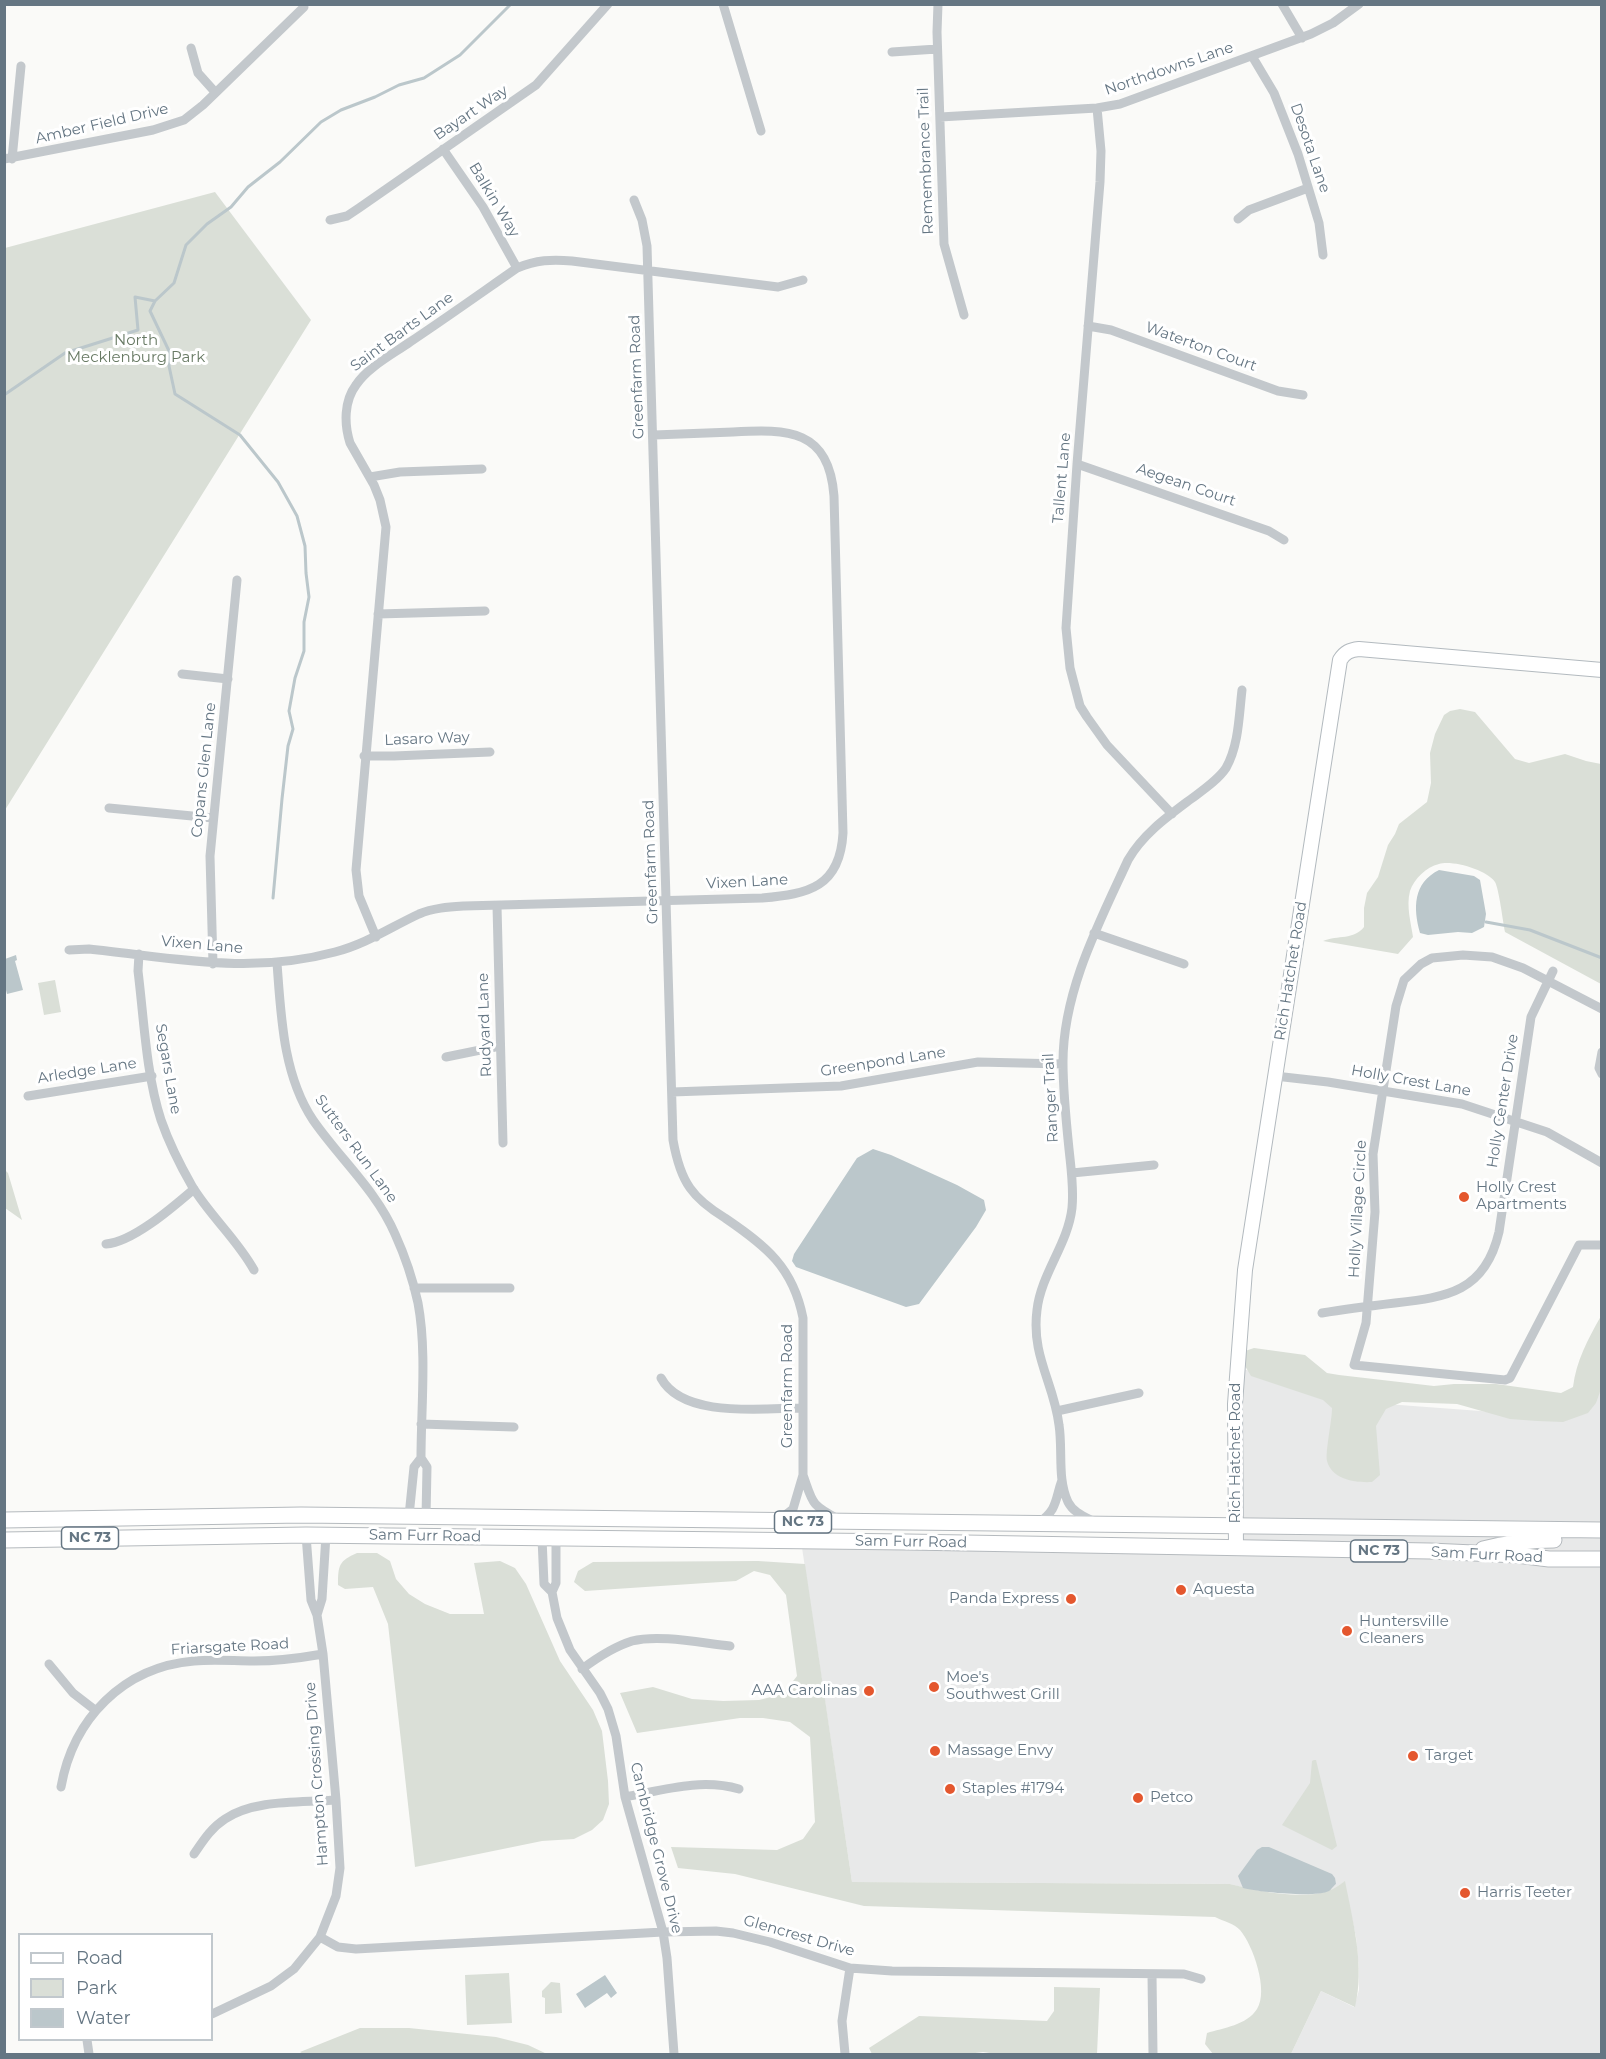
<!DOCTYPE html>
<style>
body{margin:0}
#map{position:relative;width:1606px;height:2059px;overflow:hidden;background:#fafaf8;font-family:Montserrat,sans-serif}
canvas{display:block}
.frame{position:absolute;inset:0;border:6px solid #657683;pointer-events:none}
.legend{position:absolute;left:18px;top:1933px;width:195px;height:108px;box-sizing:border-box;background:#fff;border:2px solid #c1c8cd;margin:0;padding:8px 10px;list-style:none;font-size:18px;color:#657683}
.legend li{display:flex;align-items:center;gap:12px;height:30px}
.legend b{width:30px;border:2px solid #c1c8cd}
</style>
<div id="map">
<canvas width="1606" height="2059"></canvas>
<div class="frame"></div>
<ul class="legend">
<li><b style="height:8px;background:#fff"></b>Road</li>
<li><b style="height:16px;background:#dadfd7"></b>Park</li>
<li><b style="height:16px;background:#bbc7cb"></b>Water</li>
</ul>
</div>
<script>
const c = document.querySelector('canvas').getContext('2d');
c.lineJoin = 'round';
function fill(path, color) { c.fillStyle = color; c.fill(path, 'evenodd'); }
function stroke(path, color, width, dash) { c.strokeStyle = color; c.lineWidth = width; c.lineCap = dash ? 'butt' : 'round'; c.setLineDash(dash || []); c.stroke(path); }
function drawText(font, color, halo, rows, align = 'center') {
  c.font = font + ' Montserrat,sans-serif'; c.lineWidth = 6; c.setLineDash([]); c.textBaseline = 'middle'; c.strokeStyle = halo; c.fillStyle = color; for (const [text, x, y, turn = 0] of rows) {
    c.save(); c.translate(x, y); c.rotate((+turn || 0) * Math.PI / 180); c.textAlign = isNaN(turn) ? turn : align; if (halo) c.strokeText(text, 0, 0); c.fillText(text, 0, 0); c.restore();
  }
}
fill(new Path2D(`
 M 1237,1367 L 1346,1401 L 1561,1417 L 1601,1375 L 1601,2054 L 1291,2054 L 1321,1991 L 1354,2007 L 1359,1990 L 1359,1969 L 1356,1937 L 1344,1882 L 1330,1891 L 1248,1889 L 1230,1884 L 852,1882 L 801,1541 L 1235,1548 Z`), '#e8e9e9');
fill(new Path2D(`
 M 215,192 L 311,320 L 5,810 L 5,248 Z
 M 1460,709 L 1475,712 L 1515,759 L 1529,763 L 1565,754 L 1586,761 L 1601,764 L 1601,984 L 1505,932 C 1503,922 1499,889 1495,882 C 1487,870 1453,860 1439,864 C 1426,867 1414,879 1410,891 C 1406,906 1411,923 1413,937 L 1398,954 L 1323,941 C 1338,935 1354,940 1364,927 L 1364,908 L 1367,893 L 1378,877 L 1388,845 L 1395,834 L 1399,824 L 1427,802 L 1431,783 L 1430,753 L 1435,734 L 1444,715 L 1450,711 Z
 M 55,980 L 61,1012 L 44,1015 L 38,983 Z
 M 5,1170 L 8,1173 L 22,1220 L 5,1208 Z
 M 1601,1316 L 1601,1389 L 1596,1403 L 1588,1413 L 1563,1422 L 1537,1421 L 1510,1419 L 1457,1404 L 1402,1402 L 1386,1409 L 1376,1426 L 1380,1475 L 1372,1482 C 1357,1483 1332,1480 1327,1461 C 1325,1452 1332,1421 1332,1408 L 1323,1400 L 1251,1376 L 1245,1366 L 1245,1351 L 1254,1348 L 1305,1355 L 1327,1373 L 1339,1375 L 1434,1386 L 1454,1384 L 1496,1384 L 1561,1393 L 1573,1387 C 1576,1361 1588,1339 1601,1316 Z
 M 357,1553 L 377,1553 L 390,1561 L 396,1579 L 409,1594 L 425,1604 L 450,1614 L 484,1614 L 474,1563 L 500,1561 L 515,1568 L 526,1584 L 560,1661 L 593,1710 L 602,1731 L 608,1781 L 609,1804 L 603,1820 L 592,1830 L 574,1839 L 542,1841 L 415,1867 L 388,1624 L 373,1587 L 345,1589 L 338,1585 C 338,1565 339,1561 357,1553 Z
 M 758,1561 L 805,1564 L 852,1882 L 1230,1884 C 1256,1891 1302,1900 1328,1891 C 1334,1889 1339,1885 1345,1881 C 1353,1922 1365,1966 1355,2007 L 1321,1991 L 1291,2054 L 1213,2054 L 1205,2044 L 1207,2033 C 1223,2028 1247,2025 1257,2009 C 1269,1991 1253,1945 1240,1930 C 1235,1924 1223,1921 1215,1917 L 864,1906 L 735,1874 L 678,1868 L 671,1847 L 777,1850 L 803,1839 L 815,1822 L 810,1737 L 790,1722 L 763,1718 L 740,1718 L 637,1733 L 620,1693 L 653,1687 L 692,1699 L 723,1701 L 759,1700 L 783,1694 L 797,1676 L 786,1595 L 770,1575 L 754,1571 L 736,1581 L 585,1591 L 574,1582 L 578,1571 L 593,1562 Z
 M 1314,1760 L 1316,1760 L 1337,1846 L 1332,1850 L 1282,1825 L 1310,1783 L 1312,1761 Z
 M 509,1973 L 512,2023 L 467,2025 L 465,1975 Z
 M 551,1982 L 560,1983 L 562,2013 L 545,2014 L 545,1998 L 542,1997 L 542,1991 Z
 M 1054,1987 L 1100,1988 L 1097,2054 L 997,2054 L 983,2052 L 968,2054 L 872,2054 L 869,2048 L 919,2016 L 1047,2021 L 1054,2011 Z
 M 360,2028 L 409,2028 L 496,2037 L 528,2045 L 547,2054 L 303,2054 L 300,2052 Z`), '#dadfd7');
fill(new Path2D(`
 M 1439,870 L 1474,876 L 1480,880 L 1486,914 L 1484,927 L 1472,933 L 1458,932 L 1428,935 L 1420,933 C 1413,908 1413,883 1439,870 Z
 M 16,955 L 17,960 L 15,961 L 23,990 L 7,994 L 5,986 L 5,959 Z
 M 873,1149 L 891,1155 L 957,1185 L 984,1200 L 986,1210 L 976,1227 L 919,1304 L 906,1307 L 796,1267 L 792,1261 L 794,1254 L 853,1164 L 857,1158 Z
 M 1262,1847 L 1269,1847 L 1332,1874 L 1335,1878 L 1336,1884 C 1334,1885 1331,1890 1329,1891 C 1316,1898 1258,1892 1243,1888 L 1238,1876 L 1257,1850 Z
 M 605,1975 L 617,1993 L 611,1998 L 607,1993 L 585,2008 L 576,1994 Z`), '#bbc7cb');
stroke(new Path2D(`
 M 4,395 L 65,353 L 138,330 L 135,297 L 155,301
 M 273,898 L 282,799 L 288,746 L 293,729 L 289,711 L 295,678 L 304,651 L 304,622 L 309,597 L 306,573 L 305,546 L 297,516 L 278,482 L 240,435 L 175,394 L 169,366 L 170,353 L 150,311 L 155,301 L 174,283 L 186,245 L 207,224 L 231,207 L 248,187 L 280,162 L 321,122 L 341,110 L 375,97 L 399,85 L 424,78 L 460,55 L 511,4
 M 1486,922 L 1530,930 L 1602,958`), '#bbc7cb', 3);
const secondary = new Path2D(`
 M 1236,1548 L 1235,1404 L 1245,1270 L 1340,660 C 1345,652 1350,650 1359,649 L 1602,670`);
const primary = new Path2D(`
 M 4,1520 L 301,1515 L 1602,1530
 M 4,1540 L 306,1535 L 907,1542 L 1430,1551 L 1517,1555 L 1549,1559 L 1602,1559
 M 1483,1549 C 1507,1543 1530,1540 1554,1540`);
stroke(secondary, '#b3babf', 16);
stroke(primary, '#b5babe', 17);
stroke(new Path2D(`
 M 723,4 L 761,131
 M 938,4 L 937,32 L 944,244 L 964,315
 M 1282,4 L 1302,38
 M 191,48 L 198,73 L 215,92
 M 892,52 L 937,49
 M 1252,56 L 1274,93 L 1298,154 L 1319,223 L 1323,255
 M 1097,108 L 1101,151 L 1100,182 L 1077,464 L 1066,628 L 1070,668 L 1080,706 L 1087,717 L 1107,745 L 1172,814
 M 940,117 L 1097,108 L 1120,104 L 1311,34 L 1333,23 L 1359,4
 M 443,149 L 483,207 L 517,268
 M 4,159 L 153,130 L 184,120 L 203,105 L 304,7
 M 12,159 L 21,66
 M 634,200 L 642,220 L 647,246 L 673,1140 C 676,1157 680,1174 690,1188 C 699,1201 712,1210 725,1218 C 766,1246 793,1267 803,1318 L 803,1475 C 813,1503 810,1504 838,1519
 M 1238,219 L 1249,210 L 1308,188
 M 330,220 L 347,216 L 359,208 L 536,85 L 608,4
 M 1088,326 L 1111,330 L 1278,391 L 1303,395
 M 1077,464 L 1269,531 L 1284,540
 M 370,477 L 400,472 L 482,469
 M 378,614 L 485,611
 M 182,674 L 228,679
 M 364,756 L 394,756 L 490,752
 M 109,808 L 213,818
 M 497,906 L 503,1143
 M 1094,933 L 1184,964
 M 376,937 L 359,896 L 356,870 L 386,527 L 380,500 L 374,485 L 350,443 C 344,424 344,401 356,385 C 368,367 393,354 410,342 C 446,318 481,293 517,268 C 536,260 552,259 572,261 L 778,287 L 803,280
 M 69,950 L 89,949 C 175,958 250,975 335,952 C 366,944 391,927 419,914 C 433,908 449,907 464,906 L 762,898 C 809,894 840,887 843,833 L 834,496 C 829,429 788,429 733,432 C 707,433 680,434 654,435
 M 139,954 L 138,971 C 144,1019 146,1074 161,1120 C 169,1143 180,1165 192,1186 C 210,1216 237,1239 254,1270
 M 277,963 C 281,1016 283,1075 313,1120 C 340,1159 376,1190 395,1234 C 405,1256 413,1280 418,1303 C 427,1351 421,1409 421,1458 L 427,1467 L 426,1517
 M 213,964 L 210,856 L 237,580
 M 1602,1009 L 1523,968 L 1492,957 L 1463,955 L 1432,958 L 1421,964 L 1404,980 L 1396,1006 L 1373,1154 L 1375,1212 L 1366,1323 L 1354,1365 L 1505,1380 L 1510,1378 L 1579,1245 L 1602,1245
 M 1602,1052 L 1599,1068 L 1602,1074
 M 446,1057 L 500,1046
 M 1275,1076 L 1328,1082 L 1462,1104 L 1547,1132 L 1602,1163
 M 672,1092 L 841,1086 L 978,1062 L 1063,1064
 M 28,1096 L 152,1076
 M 1072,1173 L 1154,1165
 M 106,1244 C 133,1242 173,1207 194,1189
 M 414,1288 L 510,1288
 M 1322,1313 C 1346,1309 1370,1306 1395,1303 C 1447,1297 1485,1292 1499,1232 L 1531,1017 L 1553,971
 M 661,1378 C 683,1419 764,1408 803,1408
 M 1057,1411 L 1139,1393
 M 421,1424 L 514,1427
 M 409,1516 L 414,1467 L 421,1458
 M 780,1519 L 793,1509 L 803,1475
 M 1093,1521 C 1083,1516 1073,1512 1068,1502 C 1057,1479 1063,1450 1059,1425 C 1054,1383 1031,1356 1037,1310 C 1041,1274 1068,1244 1072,1208 C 1074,1188 1071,1168 1069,1149 C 1066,1120 1063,1091 1063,1062 C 1063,991 1099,923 1128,860 C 1143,834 1167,817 1191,799 C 1203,790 1218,780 1226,768 C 1239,745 1239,715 1242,690
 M 1038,1523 C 1058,1510 1055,1499 1062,1480
 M 542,1538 L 544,1584 L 552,1592 L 557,1618 L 570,1650 L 600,1693 L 608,1709 L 616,1736 L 625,1797 L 663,1932 L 667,1958 L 674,2054
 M 552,1592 L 556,1583 L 556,1538
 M 317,1615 L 322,1599 L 326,1535
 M 49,1664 L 73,1693 L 95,1710
 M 582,1669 C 598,1657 613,1647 632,1641 C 659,1634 701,1643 730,1646
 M 61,1787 C 73,1719 123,1667 194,1661 C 214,1659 234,1661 254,1661 C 277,1661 300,1658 323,1654
 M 625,1797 C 663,1790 701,1778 739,1789
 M 194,1854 C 203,1841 211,1828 225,1819 C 255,1799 301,1803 336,1800
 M 320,1937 L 338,1947 L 356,1949 L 663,1932 L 716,1931 L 733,1933 L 770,1942 L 850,1968 L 892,1971 L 1184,1974 L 1201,1979
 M 1152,1974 L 1153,2054
 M 212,2014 L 271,1986 L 294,1969 L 320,1937 L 336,1896 L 340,1868 L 336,1800 L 323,1654 L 317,1615 L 311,1600 L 306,1535
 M 87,2040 L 89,2054
 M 845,2054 L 842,2021 L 850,1968`), '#c3c8cc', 9);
stroke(secondary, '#fff', 14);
stroke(primary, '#fff', 15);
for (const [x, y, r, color] of [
 [1464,1197,6,"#e4572e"],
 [1181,1590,6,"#e4572e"],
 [1071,1599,6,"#e4572e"],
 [1347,1631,6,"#e4572e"],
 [934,1687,6,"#e4572e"],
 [869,1691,6,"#e4572e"],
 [935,1751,6,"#e4572e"],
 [1413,1756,6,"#e4572e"],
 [950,1789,6,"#e4572e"],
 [1138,1798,6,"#e4572e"],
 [1465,1893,6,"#e4572e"]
]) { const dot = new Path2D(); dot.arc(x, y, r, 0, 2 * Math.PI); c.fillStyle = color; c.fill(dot); stroke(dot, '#fff', 2); }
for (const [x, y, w] of [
 [803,1522,57],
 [90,1538,57],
 [1379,1551,57]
]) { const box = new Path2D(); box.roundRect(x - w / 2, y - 11, w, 22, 4.5); c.fillStyle = '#fff'; c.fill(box); stroke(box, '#657683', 1.5); }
drawText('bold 14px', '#657683', null, [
 ["NC 73",803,1522],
 ["NC 73",90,1538],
 ["NC 73",1379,1551]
]);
drawText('15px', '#657683', '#fff', [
 ["Northdowns Lane",1169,69,-19],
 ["Bayart Way",471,113,-34],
 ["Amber Field Drive",102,124,-13],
 ["Desota Lane",1310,148,71],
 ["Remembrance Trail",926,161,-92],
 ["Balkin Way",494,200,59],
 ["Saint Barts Lane",402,332,-36],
 ["Waterton Court",1201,347,20],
 ["Greenfarm Road",637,377,-92],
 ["Tallent Lane",1062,478,-85],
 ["Aegean Court",1186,485,19],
 ["Lasaro Way",427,739,-2],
 ["Copans Glen Lane",204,770,-84],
 ["Greenfarm Road",651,862,-92],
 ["Vixen Lane",747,882,-3],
 ["Vixen Lane",202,945,5],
 ["Rich Hatchet Road",1291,971,-81],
 ["Rudyard Lane",485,1025,-92],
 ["Greenpond Lane",883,1062,-9],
 ["Segars Lane",168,1069,80],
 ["Arledge Lane",87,1071,-9],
 ["Holly Crest Lane",1411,1081,10],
 ["Ranger Trail",1051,1098,-93],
 ["Holly Center Drive",1503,1101,-81],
 ["Sutters Run Lane",356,1149,54],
 ["Holly Village Circle",1358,1209,-87],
 ["Greenfarm Road",788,1386,-90],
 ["Rich Hatchet Road",1236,1453,-90],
 ["Sam Furr Road",425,1536,1],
 ["Sam Furr Road",911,1542,1],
 ["Sam Furr Road",1487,1555,3],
 ["Friarsgate Road",230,1647,-3],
 ["Hampton Crossing Drive",317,1774,-94],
 ["Cambridge Grove Drive",656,1848,76],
 ["Glencrest Drive",799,1936,16]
]);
drawText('15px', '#687a64', '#fff', [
 ["North",136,341],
 ["Mecklenburg Park",136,358]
]);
drawText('15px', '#657683', '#fff', [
 ["Holly Crest",1476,1188],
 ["Apartments",1476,1205],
 ["Aquesta",1193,1590],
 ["Panda Express",1059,1599,"right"],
 ["Huntersville",1359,1622],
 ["Cleaners",1359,1639],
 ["Moe's",946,1678],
 ["Southwest Grill",946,1695],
 ["AAA Carolinas",857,1691,"right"],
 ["Massage Envy",947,1751],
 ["Target",1425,1756],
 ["Staples #1794",962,1789],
 ["Petco",1150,1798],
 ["Harris Teeter",1477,1893]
], 'left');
</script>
